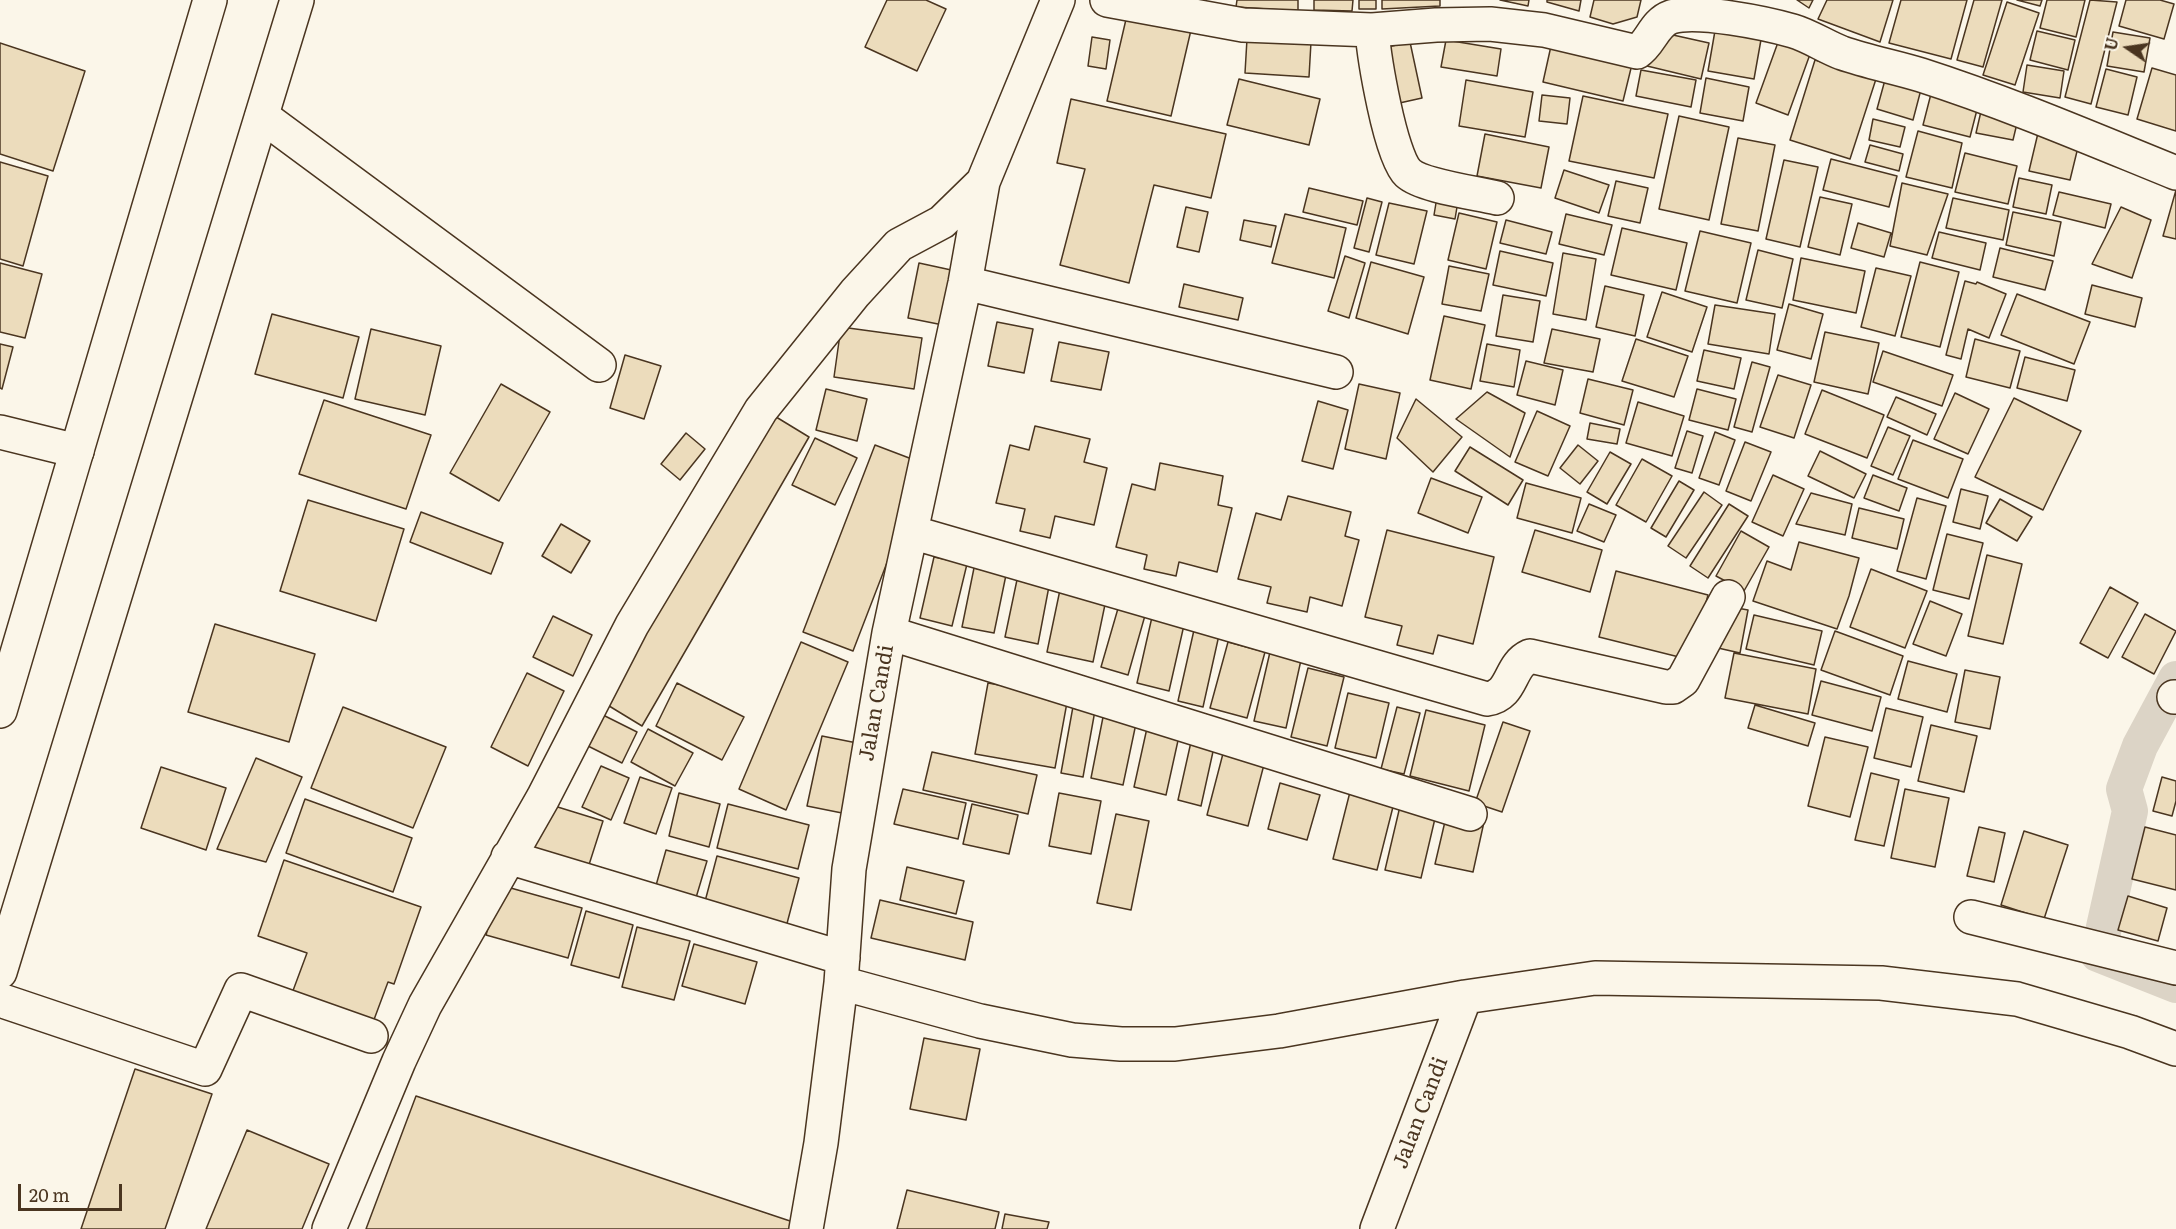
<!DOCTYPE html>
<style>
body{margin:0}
#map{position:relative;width:2176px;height:1229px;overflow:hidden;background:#fbf6e9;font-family:Literata,serif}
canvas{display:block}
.north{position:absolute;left:2098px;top:18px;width:60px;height:60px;-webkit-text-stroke:4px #fbf6e9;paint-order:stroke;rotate:283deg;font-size:16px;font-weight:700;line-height:24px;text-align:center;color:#4a3520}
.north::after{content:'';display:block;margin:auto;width:21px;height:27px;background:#4a3520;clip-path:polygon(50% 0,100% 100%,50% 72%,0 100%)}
.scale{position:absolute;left:18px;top:1184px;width:104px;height:27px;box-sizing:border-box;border:3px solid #4a3520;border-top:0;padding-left:8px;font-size:18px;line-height:21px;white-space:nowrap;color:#4a3520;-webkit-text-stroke:4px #fbf6e9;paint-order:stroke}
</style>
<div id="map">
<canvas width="2176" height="1229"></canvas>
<div class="north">U</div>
<div class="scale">20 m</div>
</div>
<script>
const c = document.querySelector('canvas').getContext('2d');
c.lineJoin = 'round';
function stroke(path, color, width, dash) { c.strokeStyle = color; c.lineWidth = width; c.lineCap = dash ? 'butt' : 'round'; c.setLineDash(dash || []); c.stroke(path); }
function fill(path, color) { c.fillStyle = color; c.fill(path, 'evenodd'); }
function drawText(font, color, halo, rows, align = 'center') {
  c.font = font + ' Literata,serif'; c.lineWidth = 4.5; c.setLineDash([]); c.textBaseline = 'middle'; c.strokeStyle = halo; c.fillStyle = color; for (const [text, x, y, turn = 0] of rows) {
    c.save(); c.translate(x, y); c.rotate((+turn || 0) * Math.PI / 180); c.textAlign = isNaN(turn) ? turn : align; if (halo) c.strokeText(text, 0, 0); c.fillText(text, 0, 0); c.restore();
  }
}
stroke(new Path2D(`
 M 2176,679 L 2140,746 L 2124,789 L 2130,811 L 2098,954 L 2176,985`), '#dcd4c6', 36);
const building = new Path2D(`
 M 887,0 L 926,0 L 946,9 L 917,71 L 865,47 Z
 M 1237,0 L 1298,0 L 1298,11 L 1236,7 Z
 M 1314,0 L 1353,0 L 1352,11 L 1314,10 Z
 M 1359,0 L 1376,0 L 1376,9 L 1359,9 Z
 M 1382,0 L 1440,0 L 1440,6 L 1382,9 Z
 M 1500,0 L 1529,0 L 1528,6 Z
 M 1547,0 L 1581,0 L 1579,11 L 1547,2 Z
 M 1594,0 L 1641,0 L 1637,17 L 1613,24 L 1590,17 Z
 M 1797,0 L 1813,0 L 1809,8 Z
 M 1827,0 L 1893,0 L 1880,42 L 1818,19 Z
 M 1901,0 L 1967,0 L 1951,59 L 1889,43 Z
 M 1974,0 L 2002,0 L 1983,67 L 1957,60 Z
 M 2017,0 L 2042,0 L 2040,6 Z
 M 2047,0 L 2085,0 L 2076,37 L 2040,28 Z
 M 2090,0 L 2117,2 L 2091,104 L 2065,97 Z
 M 2126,0 L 2160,0 L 2174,4 L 2164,39 L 2119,26 Z
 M 2007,2 L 2039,13 L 2015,85 L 1983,75 Z
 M 1127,15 L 1191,30 L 1171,116 L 1107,101 Z
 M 1716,25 L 1762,34 L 1754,79 L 1708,71 Z
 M 1655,31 L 1709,43 L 1701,79 L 1647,66 Z
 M 2037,31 L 2075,40 L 2068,70 L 2030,60 Z
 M 2113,32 L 2150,38 L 2144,72 L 2107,66 Z
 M 1781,34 L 1813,46 L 1788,115 L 1756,103 Z
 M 1092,37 L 1110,40 L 1106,69 L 1088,66 Z
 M 1553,37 L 1634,56 L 1623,101 L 1543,82 Z
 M 1247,39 L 1311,42 L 1309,77 L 1245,73 Z
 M 1446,40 L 1501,49 L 1497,76 L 1441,67 Z
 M 1410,42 L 1422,98 L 1386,106 L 1374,50 Z
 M 0,43 L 85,71 L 53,171 L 0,154 Z
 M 1815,60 L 1876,79 L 1850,159 L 1790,140 Z
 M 2027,65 L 2064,71 L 2060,98 L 2023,92 Z
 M 2152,68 L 2176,75 L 2176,131 L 2137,119 Z
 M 1888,69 L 1924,78 L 1913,120 L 1877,109 Z
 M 2106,69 L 2137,77 L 2128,115 L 2096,107 Z
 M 1641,70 L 1696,80 L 1691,107 L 1636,96 Z
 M 1706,78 L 1749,87 L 1743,121 L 1700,113 Z
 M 1239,79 L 1320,99 L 1309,145 L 1227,125 Z
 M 1466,80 L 1533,92 L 1525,137 L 1459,126 Z
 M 1933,86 L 1980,98 L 1970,137 L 1923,125 Z
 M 1542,95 L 1570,98 L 1567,124 L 1539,121 Z
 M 1583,96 L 1668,114 L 1654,178 L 1569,161 Z
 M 1071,99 L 1226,134 L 1211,198 L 1154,185 L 1129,283 L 1060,265 L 1085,169 L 1057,163 Z
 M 1982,107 L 2019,115 L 2013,140 L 1976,133 Z
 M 1679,116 L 1729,127 L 1709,220 L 1659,209 Z
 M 1873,119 L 1905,127 L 1900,147 L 1869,140 Z
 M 1918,131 L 1962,143 L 1952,188 L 1906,177 Z
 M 2038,133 L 2079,143 L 2070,180 L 2029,171 Z
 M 1485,134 L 1549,147 L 1541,188 L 1477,176 Z
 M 1738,138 L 1775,145 L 1758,231 L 1721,224 Z
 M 1870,145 L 1903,154 L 1899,171 L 1865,162 Z
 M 1965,153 L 2017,166 L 2008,204 L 1955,192 Z
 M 1831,159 L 1897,176 L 1889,207 L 1823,190 Z
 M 1784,160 L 1818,167 L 1800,247 L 1766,239 Z
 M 0,162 L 48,176 L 23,266 L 0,259 Z
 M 1564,170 L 1609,185 L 1599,213 L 1555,198 Z
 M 2019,178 L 2052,185 L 2046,214 L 2013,207 Z
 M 1616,181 L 1648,188 L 1640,223 L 1608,216 Z
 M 1902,183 L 1948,194 L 1927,255 L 1890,246 Z
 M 1309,188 L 1363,201 L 1357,225 L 1303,212 Z
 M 2176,190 L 2176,239 L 2163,236 Z
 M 1438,191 L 1459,195 L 1455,219 L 1434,215 Z
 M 2059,192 L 2111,204 L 2105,228 L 2053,215 Z
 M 1820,197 L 1852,204 L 1840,255 L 1808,247 Z
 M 1367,198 L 1382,202 L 1369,252 L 1354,248 Z
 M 1953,198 L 2009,210 L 2003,240 L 1946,228 Z
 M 1389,203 L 1427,211 L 1414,264 L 1376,255 Z
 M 1186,207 L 1208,212 L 1199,252 L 1177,247 Z
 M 2121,207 L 2151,220 L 2132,278 L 2092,264 Z
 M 2013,212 L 2061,222 L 2054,256 L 2006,245 Z
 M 1459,213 L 1497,222 L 1486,269 L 1448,260 Z
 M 1285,214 L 1346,228 L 1334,278 L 1272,263 Z
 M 1566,214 L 1612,225 L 1604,255 L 1559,244 Z
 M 1244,220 L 1276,226 L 1271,247 L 1240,240 Z
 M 1506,220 L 1552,232 L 1546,254 L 1500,243 Z
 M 1858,223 L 1891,233 L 1884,257 L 1851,248 Z
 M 1622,228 L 1687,243 L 1676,290 L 1611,275 Z
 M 1700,231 L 1751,243 L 1737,303 L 1685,291 Z
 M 1939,232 L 1986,243 L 1980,270 L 1932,258 Z
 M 2000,248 L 2053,261 L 2045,290 L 1993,277 Z
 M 1758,250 L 1793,259 L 1782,308 L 1746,300 Z
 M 1500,251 L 1553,263 L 1546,296 L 1493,285 Z
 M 1563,253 L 1596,259 L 1586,320 L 1553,314 Z
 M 1345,256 L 1365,263 L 1349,318 L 1328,311 Z
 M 1801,258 L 1865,271 L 1856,313 L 1793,300 Z
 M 1371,262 L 1424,277 L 1408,334 L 1356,318 Z
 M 1920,262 L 1959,272 L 1940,347 L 1901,337 Z
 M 0,263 L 42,274 L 25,338 L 0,332 Z
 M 919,263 L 965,273 L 953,327 L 908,318 Z
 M 1449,266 L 1489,274 L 1481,311 L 1442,304 Z
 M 1876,268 L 1911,276 L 1895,336 L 1861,327 Z
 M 1965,281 L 1976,284 L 1977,282 L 2006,294 L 1989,338 L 1968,329 L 1961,359 L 1946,355 Z
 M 1184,284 L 1243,298 L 1238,320 L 1179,307 Z
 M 2092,285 L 2142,298 L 2135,327 L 2085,314 Z
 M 1605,286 L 1644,295 L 1635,336 L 1596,327 Z
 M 1662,292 L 1707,307 L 1692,352 L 1647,337 Z
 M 2017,294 L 2090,322 L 2074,364 L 2001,335 Z
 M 1503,295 L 1540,301 L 1533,342 L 1496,336 Z
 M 1789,304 L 1823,314 L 1811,359 L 1777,350 Z
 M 1715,305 L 1775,314 L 1769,354 L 1708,344 Z
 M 272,314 L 359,337 L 343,398 L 255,374 Z
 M 1444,316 L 1485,325 L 1471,389 L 1430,380 Z
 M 997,322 L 1033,329 L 1024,373 L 988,366 Z
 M 841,327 L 922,338 L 914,389 L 834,377 Z
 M 371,329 L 441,346 L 425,415 L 355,399 Z
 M 1552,329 L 1600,339 L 1593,372 L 1544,363 Z
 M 1825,332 L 1879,343 L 1868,394 L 1814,382 Z
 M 1636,339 L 1688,356 L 1674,397 L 1622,381 Z
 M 1975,339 L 2020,351 L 2010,388 L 1966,377 Z
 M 1059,342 L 1109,352 L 1101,390 L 1051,381 Z
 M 0,344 L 13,347 L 2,389 L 0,388 Z
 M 1487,344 L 1520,350 L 1514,387 L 1480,381 Z
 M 1704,350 L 1741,358 L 1734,389 L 1697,381 Z
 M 1883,351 L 1953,375 L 1942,406 L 1873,382 Z
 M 625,355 L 661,366 L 644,419 L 610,408 Z
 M 2025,357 L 2075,370 L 2067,401 L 2017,388 Z
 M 1526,361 L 1563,370 L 1555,405 L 1517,395 Z
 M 1752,362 L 1770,367 L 1752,432 L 1734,427 Z
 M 1778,375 L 1811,385 L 1794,438 L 1760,427 Z
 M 1588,379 L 1633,390 L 1624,425 L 1580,413 Z
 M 501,384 L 550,412 L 499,501 L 450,473 Z
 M 1359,384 L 1400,393 L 1386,459 L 1345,449 Z
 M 826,389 L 867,399 L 857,441 L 816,430 Z
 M 1697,389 L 1736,399 L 1728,430 L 1689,420 Z
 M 1822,390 L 1884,415 L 1867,458 L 1805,434 Z
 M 1487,392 L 1525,413 L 1510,457 L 1456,419 Z
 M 1955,393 L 1989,409 L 1968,454 L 1934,439 Z
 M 1896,397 L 1936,414 L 1927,435 L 1887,417 Z
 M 2014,398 L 2081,431 L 2043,510 L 1975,477 Z
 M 1416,399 L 1462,437 L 1433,472 L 1397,438 Z
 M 324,400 L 431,435 L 406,509 L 299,474 Z
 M 1318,401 L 1348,410 L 1333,469 L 1302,461 Z
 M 1638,402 L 1684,416 L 1672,456 L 1626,443 Z
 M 763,409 L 809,437 L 642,726 L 596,698 Z
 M 1537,411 L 1570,426 L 1548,476 L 1515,462 Z
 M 1590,423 L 1620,429 L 1617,444 L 1587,439 Z
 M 1035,426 L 1090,439 L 1084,462 L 1107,468 L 1094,525 L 1055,516 L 1050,538 L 1020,531 L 1025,509 L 996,503 L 1010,445 L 1029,450 Z
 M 1888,427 L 1910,436 L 1893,475 L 1871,466 Z
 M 1687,431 L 1703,436 L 1692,473 L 1675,468 Z
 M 1715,432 L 1735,440 L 1719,485 L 1699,478 Z
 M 686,433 L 705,449 L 680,480 L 661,464 Z
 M 815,438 L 857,458 L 835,505 L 792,485 Z
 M 1913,440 L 1963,459 L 1948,498 L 1898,479 Z
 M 1745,442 L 1771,452 L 1751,501 L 1726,491 Z
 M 875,445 L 925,464 L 853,651 L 803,632 Z
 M 1578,445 L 1598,461 L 1580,484 L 1560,468 Z
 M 1470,447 L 1523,480 L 1508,505 L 1455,471 Z
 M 1820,451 L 1866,474 L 1854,498 L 1808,476 Z
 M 1610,452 L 1631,464 L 1607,504 L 1587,492 Z
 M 1642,459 L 1672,476 L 1646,522 L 1616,505 Z
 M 1160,463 L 1223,476 L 1218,505 L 1232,508 L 1217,572 L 1179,562 L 1176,576 L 1144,569 L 1147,555 L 1116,547 L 1132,484 L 1155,490 Z
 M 1773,475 L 1804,489 L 1783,536 L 1752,522 Z
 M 1873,475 L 1907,488 L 1899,511 L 1864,498 Z
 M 1431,478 L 1482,497 L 1468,533 L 1418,513 Z
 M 1679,481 L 1694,490 L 1666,537 L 1651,528 Z
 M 1526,483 L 1581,498 L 1572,533 L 1517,518 Z
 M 1961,489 L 1988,496 L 1980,529 L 1953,522 Z
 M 1704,492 L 1722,505 L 1686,558 L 1668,546 Z
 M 1811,493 L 1852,504 L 1845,535 L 1796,524 Z
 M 1288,496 L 1351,512 L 1345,536 L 1359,540 L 1342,606 L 1310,597 L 1307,612 L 1267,603 L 1271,587 L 1238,579 L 1256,513 L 1281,520 Z
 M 1917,498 L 1946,506 L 1926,579 L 1897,571 Z
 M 2000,499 L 2032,517 L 2017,541 L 1986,523 Z
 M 308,500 L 404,529 L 376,621 L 280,591 Z
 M 1589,504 L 1616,515 L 1604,542 L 1577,531 Z
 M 1729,504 L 1748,516 L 1708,578 L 1690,566 Z
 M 1859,508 L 1904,519 L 1897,549 L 1852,538 Z
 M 421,512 L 503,543 L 491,574 L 410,542 Z
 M 561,524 L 590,541 L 571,573 L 542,556 Z
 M 1387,530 L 1494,557 L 1473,644 L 1438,635 L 1433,654 L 1397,645 L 1402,626 L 1365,617 Z
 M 1535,530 L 1602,550 L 1590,592 L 1522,572 Z
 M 1741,531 L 1769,547 L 1744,591 L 1716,576 Z
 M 1947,534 L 1983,543 L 1969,599 L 1933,590 Z
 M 1799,542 L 1859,558 L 1849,596 L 1837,629 L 1753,601 L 1767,561 L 1791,570 Z
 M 1987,555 L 2022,564 L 2003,644 L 1968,636 Z
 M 934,557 L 967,564 L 952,626 L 920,618 Z
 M 974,568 L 1006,575 L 994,633 L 962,627 Z
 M 1871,569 L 1927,591 L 1905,648 L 1850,627 Z
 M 1616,571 L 1708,595 L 1691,660 L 1599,637 Z
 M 1018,575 L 1050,581 L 1038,644 L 1005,637 Z
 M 1061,585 L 1107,595 L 1093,662 L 1047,652 Z
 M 2110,587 L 2138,603 L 2108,658 L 2080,643 Z
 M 1930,601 L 1962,614 L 1946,656 L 1913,644 Z
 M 1119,605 L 1146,612 L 1128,675 L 1101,667 Z
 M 1726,606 L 1748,610 L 1740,653 L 1718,648 Z
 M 2145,614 L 2176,631 L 2154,674 L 2122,657 Z
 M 1754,615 L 1822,631 L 1814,665 L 1746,649 Z
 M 553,616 L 592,635 L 573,676 L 533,657 Z
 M 1152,617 L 1184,625 L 1169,691 L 1137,683 Z
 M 215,624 L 315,654 L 289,742 L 188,712 Z
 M 1194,630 L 1219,635 L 1203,707 L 1178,701 Z
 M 1835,631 L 1903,656 L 1890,695 L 1821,670 Z
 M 801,642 L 848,662 L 786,810 L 739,789 Z
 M 1228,642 L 1265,652 L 1247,718 L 1210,708 Z
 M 1270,652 L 1301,660 L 1286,728 L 1254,721 Z
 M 1734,653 L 1816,669 L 1808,714 L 1725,698 Z
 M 1908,661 L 1957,674 L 1947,712 L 1898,699 Z
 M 1308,668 L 1344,677 L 1327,746 L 1291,737 Z
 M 1965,670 L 2000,677 L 1990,729 L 1955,722 Z
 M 527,673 L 564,691 L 528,766 L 491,747 Z
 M 1821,681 L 1881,697 L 1872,731 L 1812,715 Z
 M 677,683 L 744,717 L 722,760 L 656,726 Z
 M 988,683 L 1068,697 L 1055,768 L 975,754 Z
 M 1348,693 L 1389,703 L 1376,758 L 1335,748 Z
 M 1074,701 L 1096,705 L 1083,777 L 1061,773 Z
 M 1755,705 L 1815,723 L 1808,746 L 1748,728 Z
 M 343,707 L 446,747 L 413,828 L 311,788 Z
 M 1105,707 L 1138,714 L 1123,785 L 1091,778 Z
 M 1397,707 L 1420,713 L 1404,774 L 1381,769 Z
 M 1886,708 L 1923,717 L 1911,767 L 1874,758 Z
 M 1426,710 L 1485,725 L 1469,791 L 1410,776 Z
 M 599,713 L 637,732 L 622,763 L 584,744 Z
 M 1503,722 L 1530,731 L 1502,812 L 1475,803 Z
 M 1931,725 L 1977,736 L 1964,792 L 1918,781 Z
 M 1147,728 L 1179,736 L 1166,795 L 1134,787 Z
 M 648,729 L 693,753 L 675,786 L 631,762 Z
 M 1193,733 L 1216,738 L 1201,806 L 1178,800 Z
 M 822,736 L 862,744 L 847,814 L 807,806 Z
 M 1825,737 L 1868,747 L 1850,817 L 1808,806 Z
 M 1226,742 L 1267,753 L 1248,826 L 1207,815 Z
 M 932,752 L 1037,775 L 1028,814 L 923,790 Z
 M 256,758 L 302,777 L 266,862 L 217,849 Z
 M 601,766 L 629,778 L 611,820 L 582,807 Z
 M 161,767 L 226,788 L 206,850 L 141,828 Z
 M 1871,773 L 1899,780 L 1884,846 L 1855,840 Z
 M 640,777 L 672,788 L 656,834 L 624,823 Z
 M 2162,777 L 2176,781 L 2176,801 L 2172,816 L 2153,811 Z
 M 1280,783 L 1320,795 L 1307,840 L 1268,829 Z
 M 1352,784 L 1396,795 L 1377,870 L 1333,859 Z
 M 903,789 L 966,803 L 958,839 L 894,824 Z
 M 1905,789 L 1949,798 L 1935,867 L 1891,858 Z
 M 679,793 L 720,804 L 709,847 L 669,836 Z
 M 1059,793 L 1101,801 L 1091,854 L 1049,846 Z
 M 305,799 L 412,838 L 393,892 L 286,853 Z
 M 1401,802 L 1437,810 L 1421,878 L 1385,870 Z
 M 548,804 L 603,821 L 587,871 L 532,854 Z
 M 728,804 L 809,825 L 798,869 L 717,848 Z
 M 972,804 L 1018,815 L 1009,854 L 963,844 Z
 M 1447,813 L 1484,822 L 1473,872 L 1435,864 Z
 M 1116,814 L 1149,821 L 1131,910 L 1097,903 Z
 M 1979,827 L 2005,833 L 1994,882 L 1967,876 Z
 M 2145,827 L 2176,835 L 2176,890 L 2132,879 Z
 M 2024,831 L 2068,845 L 2044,919 L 2001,905 Z
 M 666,850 L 707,861 L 695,901 L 655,889 Z
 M 717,856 L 799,878 L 785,931 L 703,909 Z
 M 284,860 L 421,907 L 394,984 L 388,982 L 372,1025 L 291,996 L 307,953 L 258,936 Z
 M 907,867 L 964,881 L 956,914 L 900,900 Z
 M 500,885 L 582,908 L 568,958 L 486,935 Z
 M 2128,896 L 2167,908 L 2158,941 L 2118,930 Z
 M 880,900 L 973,922 L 965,960 L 871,938 Z
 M 586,911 L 633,925 L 619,978 L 571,965 Z
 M 637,927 L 690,941 L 674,1000 L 622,987 Z
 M 694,944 L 757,962 L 745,1004 L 682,986 Z
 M 924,1038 L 980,1049 L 966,1120 L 910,1109 Z
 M 135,1069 L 212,1094 L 165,1229 L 81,1229 Z
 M 416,1096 L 799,1224 L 798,1229 L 366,1229 Z
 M 247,1130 L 329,1164 L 302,1229 L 206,1229 Z
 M 907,1190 L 999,1212 L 995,1229 L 897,1229 Z
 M 1005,1214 L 1049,1222 L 1047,1229 L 1002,1229 Z`);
fill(building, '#ecdcbc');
stroke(building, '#4a3520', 1.5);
const minor = new Path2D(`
 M 1107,0 L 1243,25 L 1372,30 L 1436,25 L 1490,24 L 1544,30 L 1637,52 C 1651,43 1654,23 1671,17 C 1697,9 1765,23 1793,31 C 1810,36 1826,47 1842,53 C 1868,62 1895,67 1921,75 C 2008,103 2092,139 2176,173
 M 1372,30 C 1374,57 1390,156 1408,173 C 1422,186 1477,193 1497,198
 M 262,116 L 599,365
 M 965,283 L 1336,372
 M 0,432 L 77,451
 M 911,532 L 1487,699 C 1514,695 1508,666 1530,656 L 1666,687 L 1673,687 L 1683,680 L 1728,597
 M 889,633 L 1470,814
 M 2174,697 L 2176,697
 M 508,857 L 843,958
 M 1971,917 L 2176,968
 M 841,983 L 980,1021 L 1072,1040 L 1121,1044 L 1175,1044 L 1279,1031 L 1465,997 L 1595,978 L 1881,983 L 2017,999 L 2130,1032 L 2176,1049
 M 0,1000 L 205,1069 L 241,990 L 371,1036
 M 329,1229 L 399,1061 L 425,1005 L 543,798 L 632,625 L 761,410 L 855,293 L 899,245 L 942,222 L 983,182 L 1058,0
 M 806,1229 L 821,1143 L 841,983 L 849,869 L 889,633 L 965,283 L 983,182
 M 1377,1229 L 1465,997`);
const highway = new Path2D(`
 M 0,711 L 210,0
 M 0,972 L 297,0`);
stroke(minor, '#4a3520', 36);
stroke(highway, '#4a3520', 36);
stroke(minor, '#fbf6e9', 33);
stroke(highway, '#fbf6e9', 33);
drawText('21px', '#4a3520', '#fbf6e9', [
 ["Jalan Candi",877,703,-80],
 ["Jalan Candi",1421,1113,-69]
]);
</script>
